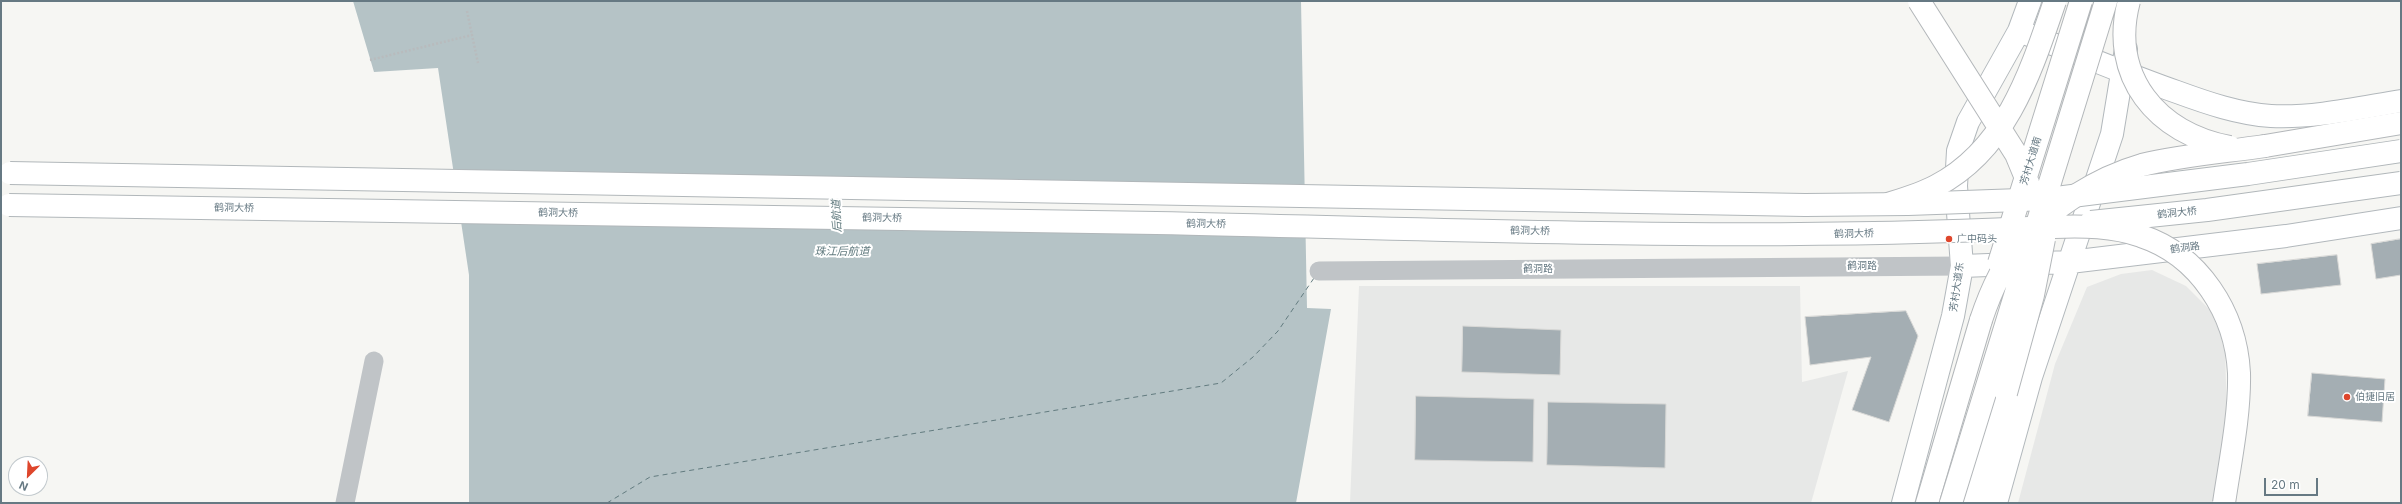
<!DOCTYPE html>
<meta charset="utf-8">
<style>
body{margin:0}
#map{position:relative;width:2402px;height:504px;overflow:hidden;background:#f6f6f3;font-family:Inter,sans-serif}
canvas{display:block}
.frame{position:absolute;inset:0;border:2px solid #667983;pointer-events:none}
.north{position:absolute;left:8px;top:456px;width:40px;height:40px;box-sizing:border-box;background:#fff;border:1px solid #c2c9cd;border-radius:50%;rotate:204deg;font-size:11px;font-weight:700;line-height:16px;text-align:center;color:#667983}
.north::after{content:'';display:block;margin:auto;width:14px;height:18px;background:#de462c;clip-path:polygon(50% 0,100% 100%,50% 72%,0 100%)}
.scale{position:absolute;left:2264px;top:478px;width:54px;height:18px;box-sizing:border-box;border:2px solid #667983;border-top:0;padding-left:5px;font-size:12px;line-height:14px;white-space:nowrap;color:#667983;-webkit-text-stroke:3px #fff;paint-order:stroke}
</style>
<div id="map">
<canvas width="2402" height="504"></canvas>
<div class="frame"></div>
<div class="north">N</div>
<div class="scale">20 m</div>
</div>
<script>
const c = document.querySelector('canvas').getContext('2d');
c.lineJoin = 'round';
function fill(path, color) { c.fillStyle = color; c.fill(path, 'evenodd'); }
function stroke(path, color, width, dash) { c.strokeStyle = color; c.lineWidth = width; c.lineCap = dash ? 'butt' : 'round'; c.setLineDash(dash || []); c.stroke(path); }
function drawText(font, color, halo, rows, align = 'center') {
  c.font = font + ' Inter,"Noto Sans SC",sans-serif'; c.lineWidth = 4; c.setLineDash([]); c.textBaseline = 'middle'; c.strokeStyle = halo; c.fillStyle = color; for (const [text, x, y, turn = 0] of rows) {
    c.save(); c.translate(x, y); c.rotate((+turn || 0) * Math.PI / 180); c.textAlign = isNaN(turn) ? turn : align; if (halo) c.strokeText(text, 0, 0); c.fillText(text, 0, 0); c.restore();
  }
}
fill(new Path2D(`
 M 2152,270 L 2186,286 L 2210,310 L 2225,344 L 2227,424 L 2216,503 L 2018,503 L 2055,364 L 2087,287 L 2121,274 Z
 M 1359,286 L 1800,286 L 1802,382 L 1848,371 L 1811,503 L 1350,503 Z`), '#e7e8e7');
fill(new Path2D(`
 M 353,1 L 1301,1 L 1307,308 L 1331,309 L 1296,503 L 469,503 L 469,275 L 438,68 L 374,72 Z`), '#b5c3c6');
fill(new Path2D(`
 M 452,173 L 1307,186 L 1308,234 L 459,218 Z`), '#f6f6f3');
stroke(new Path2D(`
 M 607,503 L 650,477 L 1221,383 L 1253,357 L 1278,331 L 1314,278`), '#627b7f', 1, [5, 4]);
const building = new Path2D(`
 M 2401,239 L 2401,275 L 2376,279 L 2371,244 Z
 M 2337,255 L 2341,285 L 2261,294 L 2257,264 Z
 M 1906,311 L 1918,336 L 1889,422 L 1852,410 L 1871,357 L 1810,365 L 1805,317 Z
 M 1463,326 L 1561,330 L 1560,375 L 1462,372 Z
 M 2312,373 L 2385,379 L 2382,422 L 2308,416 Z
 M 1416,396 L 1534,399 L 1533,462 L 1415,460 Z
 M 1548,402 L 1666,404 L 1665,468 L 1547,465 Z`);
fill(building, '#a4aeb3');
stroke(building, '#d8d8d6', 1);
const secondary = new Path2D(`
 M 2024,33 C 2075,52 2125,74 2177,92 C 2207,103 2239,114 2271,116 C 2315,118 2358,108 2401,101
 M 1962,266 L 2070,262 L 2286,236 L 2401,218
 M 1903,503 L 1953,316 L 1962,266 L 1956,186 L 1958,151 L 1968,122 L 2019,31 L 2030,1
 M 1996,503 L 2031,377 L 2112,134 L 2126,49`);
const highway = new Path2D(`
 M 2265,146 L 2401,123
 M 1927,503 L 1981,320
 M 1974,503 L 2006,393`);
stroke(secondary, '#b2b8bc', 24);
stroke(highway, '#b3b7ba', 24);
stroke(new Path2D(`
 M 467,11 L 472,35
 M 370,60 L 472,35 L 478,63`), '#b8bbbd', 2.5, [2, 2]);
stroke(new Path2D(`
 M 1319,271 L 1962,266
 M 345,503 L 374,361`), '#c0c4c7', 19);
stroke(secondary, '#fff', 22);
stroke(highway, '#fff', 22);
const primaryBridge = new Path2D(`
 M 10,173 L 1805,205 L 1908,204 L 2048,199 L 2248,174 L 2401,151
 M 9,205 C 391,210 773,215 1156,223 C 1447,229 1738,242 2029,228
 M 2091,222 L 2207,210 L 2401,183`);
const highwayBridge = new Path2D(`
 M 1919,1 L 2016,154 L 2028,183
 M 2129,1 C 2109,76 2157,134 2230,147
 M 1888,204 C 1904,199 1921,194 1936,186 C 2007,149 2031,71 2055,1
 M 2054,227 C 2083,226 2113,226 2141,236 C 2199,255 2236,313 2239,373 C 2240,414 2230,462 2224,503
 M 1999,263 L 2081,1
 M 1981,320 C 1990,293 2002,265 2021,243 C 2051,207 2097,178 2142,165 C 2182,155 2224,152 2265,146
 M 2006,393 L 2033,295 L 2044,239
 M 1951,503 L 2106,1`);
stroke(primaryBridge, '#b1b7ba', 24, []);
stroke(highwayBridge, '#b3b7ba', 24, []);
stroke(primaryBridge, '#fff', 22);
stroke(highwayBridge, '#fff', 22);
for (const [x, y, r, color] of [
 [1949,239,4,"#de462c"],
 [2347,397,4,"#de462c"]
]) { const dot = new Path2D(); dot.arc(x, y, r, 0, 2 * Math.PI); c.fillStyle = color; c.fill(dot); stroke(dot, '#fff', 1.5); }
drawText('10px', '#667983', '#fff', [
 ["芳村大道南",2031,161,-73],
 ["鹤洞大桥",234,208,1],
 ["鹤洞大桥",558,213,1],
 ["鹤洞大桥",2177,213,-6],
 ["鹤洞大桥",882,218,1],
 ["鹤洞大桥",1206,224,1],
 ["鹤洞大桥",1530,231,1],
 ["鹤洞大桥",1854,234,-1],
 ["鹤洞路",2185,248,-7],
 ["鹤洞路",1862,266],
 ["鹤洞路",1538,269],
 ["芳村大道东",1957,287,-82]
]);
drawText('10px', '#667983', '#fff', [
 ["广中码头",1957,239],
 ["伯捷旧居",2355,397]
], 'left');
drawText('italic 11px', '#627b7f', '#fff', [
 ["后航道",837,216,-92],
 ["珠江后航道",842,252]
]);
</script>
